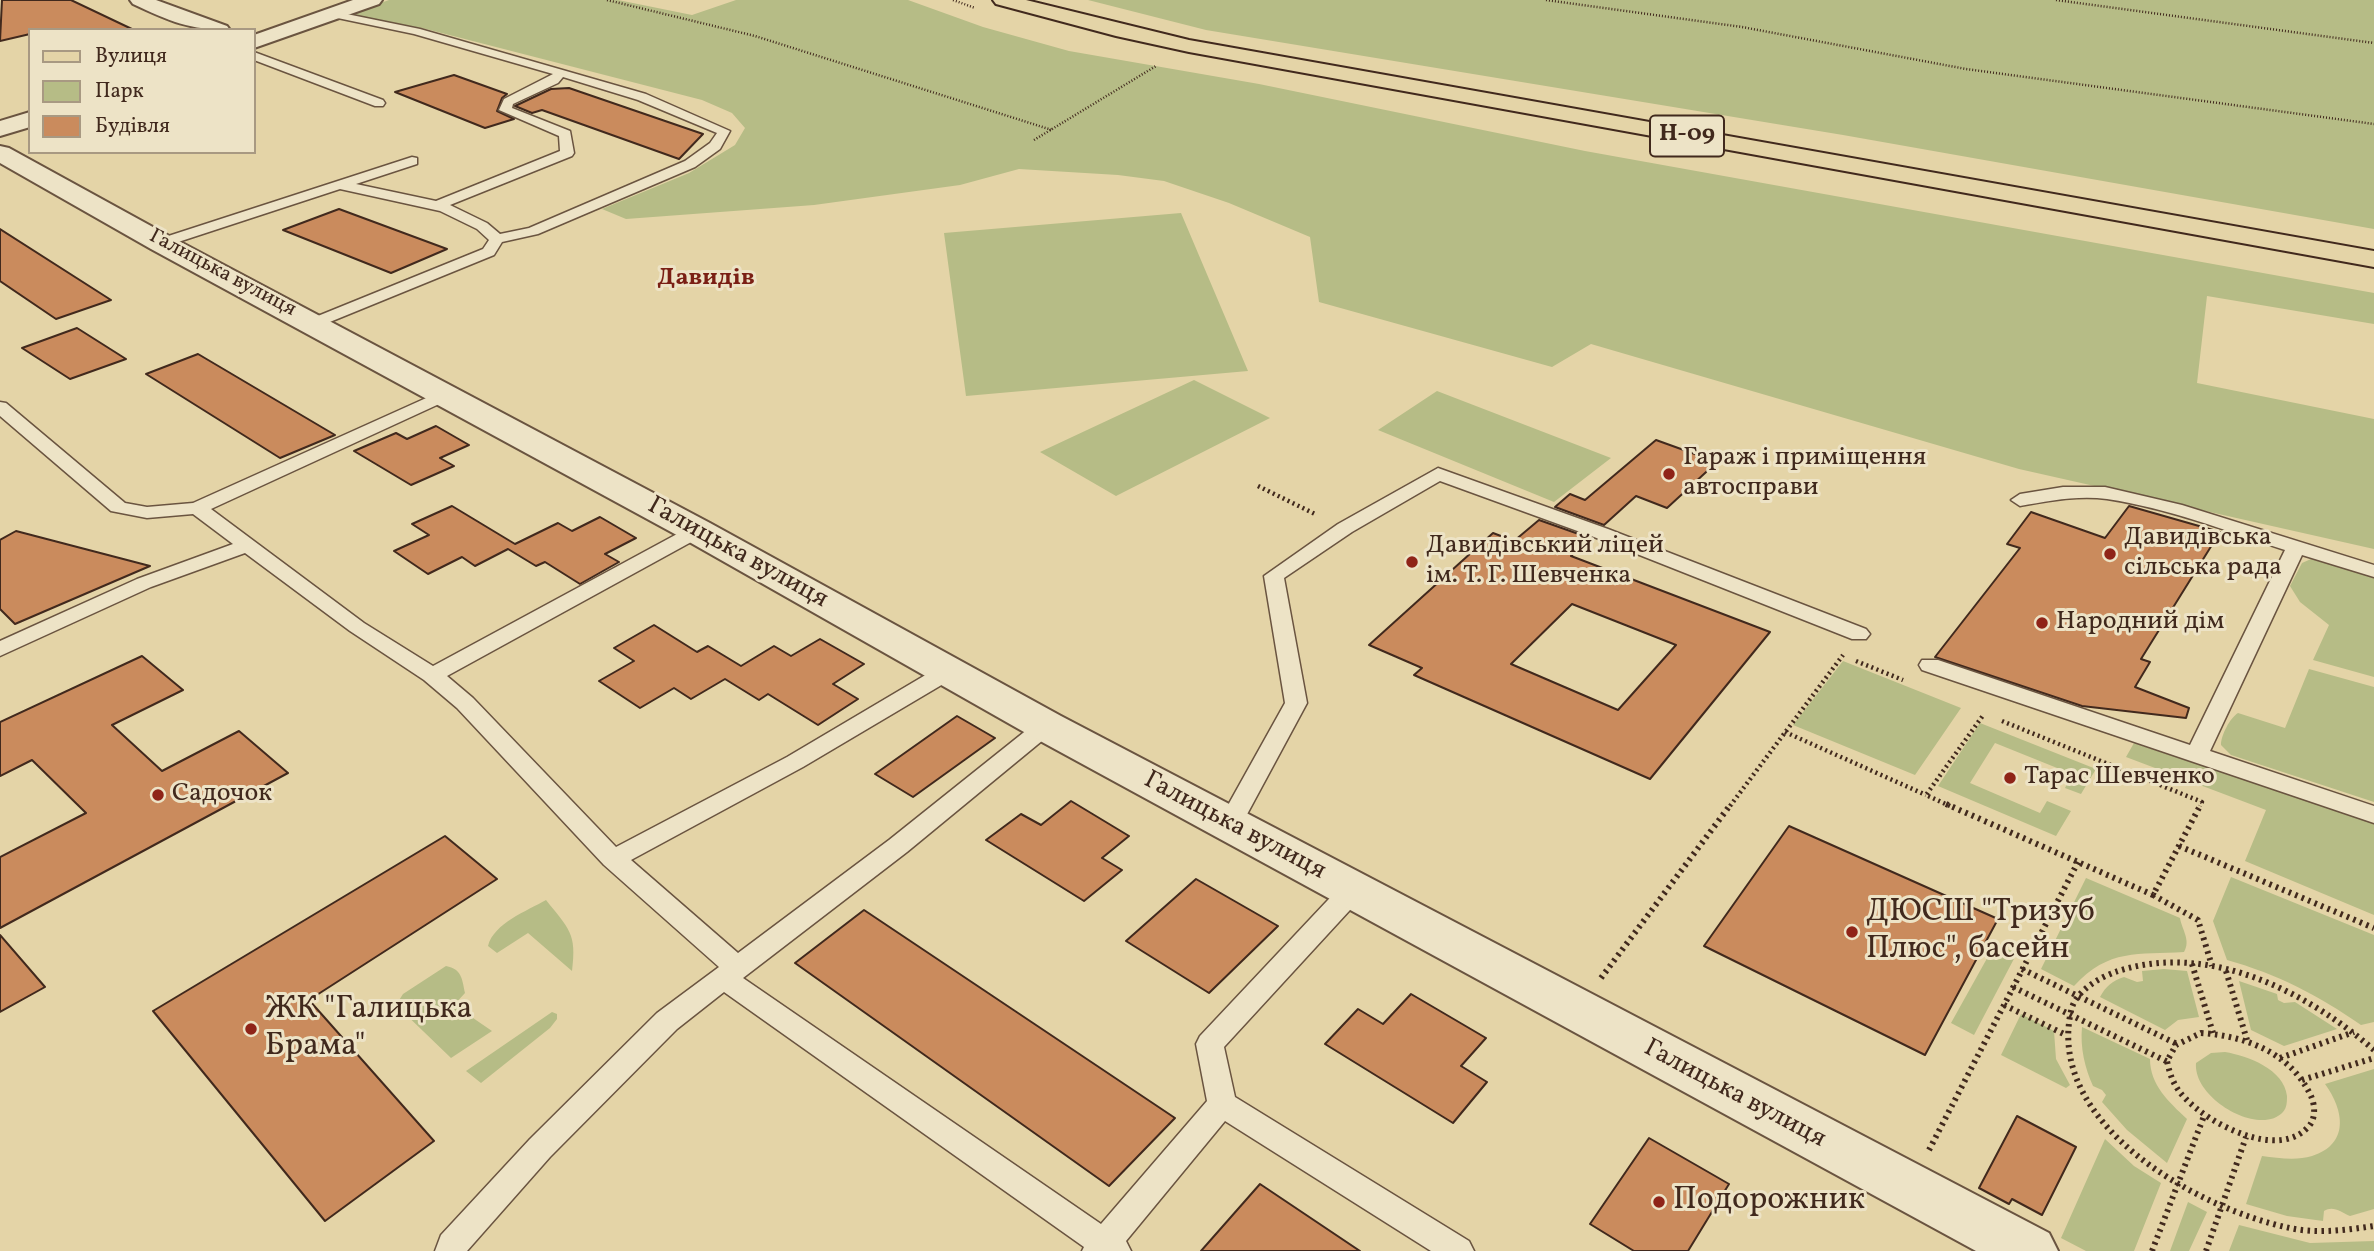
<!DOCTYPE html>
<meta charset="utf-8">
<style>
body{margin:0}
#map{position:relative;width:2374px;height:1251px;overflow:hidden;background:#e4d4a7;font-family:Vollkorn,serif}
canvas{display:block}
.legend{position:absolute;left:28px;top:28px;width:228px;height:126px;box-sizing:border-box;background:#ede3c6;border:2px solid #a89982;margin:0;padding:9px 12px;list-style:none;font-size:21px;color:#41291d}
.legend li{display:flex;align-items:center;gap:14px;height:35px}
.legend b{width:35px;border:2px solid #a89982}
</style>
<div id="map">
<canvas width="2374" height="1251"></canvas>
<ul class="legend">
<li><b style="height:9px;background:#e4d4a7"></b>Вулиця</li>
<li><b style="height:19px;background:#b6bc86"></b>Парк</li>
<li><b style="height:19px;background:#ca8b5d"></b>Будівля</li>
</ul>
</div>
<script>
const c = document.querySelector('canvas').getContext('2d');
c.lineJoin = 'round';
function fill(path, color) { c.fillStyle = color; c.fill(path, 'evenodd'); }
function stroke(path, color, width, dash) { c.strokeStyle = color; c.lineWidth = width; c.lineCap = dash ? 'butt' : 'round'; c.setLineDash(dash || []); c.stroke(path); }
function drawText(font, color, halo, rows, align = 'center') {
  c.font = font + ' Vollkorn,serif'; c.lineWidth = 6; c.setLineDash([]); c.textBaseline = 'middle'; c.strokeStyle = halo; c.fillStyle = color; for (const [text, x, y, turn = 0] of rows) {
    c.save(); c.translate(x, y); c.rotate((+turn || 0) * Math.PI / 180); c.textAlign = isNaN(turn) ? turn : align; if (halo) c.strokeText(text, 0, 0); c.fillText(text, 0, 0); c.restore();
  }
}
fill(new Path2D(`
 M 389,0 L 618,0 L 692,15 L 736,0 L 908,0 L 983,27 L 1069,51 L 1259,84 L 1585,151 L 2374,293 L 2374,324 L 2207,296 L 2197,383 L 2374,419 L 2374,549 L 2019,469 L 1591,344 L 1552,367 L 1319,302 L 1310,237 L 1229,203 L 1164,181 L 1118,175 L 1019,169 L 960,185 L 814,205 L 626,219 L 602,209 L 689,173 L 735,145 L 745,128 L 732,113 L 702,100 L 426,29 L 350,14 Z
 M 1088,0 L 2374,0 L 2374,229 L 1843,135 L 1206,30 Z
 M 1181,213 L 1248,371 L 966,396 L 944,233 Z
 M 1194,380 L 1270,418 L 1116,496 L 1040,452 Z
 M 1437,391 L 1611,458 L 1554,502 L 1378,430 Z
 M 2311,559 L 2374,577 L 2374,677 L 2313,660 L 2329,625 L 2300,602 L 2290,586 L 2302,563 Z
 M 1843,661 L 1961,708 L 1915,775 L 1793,725 Z
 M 2309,669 L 2374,687 L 2374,802 L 2231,755 L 2221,745 C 2221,735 2230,718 2238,713 L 2285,728 Z
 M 1980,723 L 2096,769 L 2081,794 L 2065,788 L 2072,774 L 1995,743 L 1970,783 L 2040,813 L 2047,801 L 2071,811 L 2056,836 L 1938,786 Z
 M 2134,743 L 2374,823 L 2374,915 L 2245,861 L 2266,810 L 2126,757 Z
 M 2231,877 L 2374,935 L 2374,1022 L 2361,1025 C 2318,995 2277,974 2227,960 L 2213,921 Z
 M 2086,878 L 2180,918 C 2182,930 2191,940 2184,952 C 2138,955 2109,948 2074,986 L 2041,969 Z
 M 546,900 C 569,929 577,933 572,971 L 528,933 L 497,953 L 488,946 C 494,923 527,911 546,900 Z
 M 1995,944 L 2017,953 L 1974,1035 L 1951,1023 Z
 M 446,966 C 462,969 462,979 465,993 L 454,1005 L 492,1031 L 451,1058 L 396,1005 L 403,994 Z
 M 2164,969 L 2187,971 L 2199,1017 L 2178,1020 L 2165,1030 L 2100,997 C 2106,986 2112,981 2124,977 L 2137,982 L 2143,981 L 2142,971 Z
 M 2239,981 L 2277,994 L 2278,1000 L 2284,1003 L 2295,1002 L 2337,1029 L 2284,1046 L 2251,1030 Z
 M 552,1012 L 557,1014 L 557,1019 L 550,1028 L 481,1083 L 466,1071 Z
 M 2021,1014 L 2054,1031 L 2056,1059 L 2070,1085 L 2066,1088 L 2001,1055 Z
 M 2082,1027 L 2150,1059 C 2150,1085 2169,1102 2187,1119 L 2167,1163 L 2127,1130 L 2102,1102 L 2106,1095 L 2102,1090 L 2093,1086 C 2085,1068 2080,1048 2082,1027 Z
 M 2225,1052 C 2248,1056 2284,1069 2287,1096 C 2287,1101 2287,1108 2283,1112 C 2260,1137 2193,1099 2196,1063 L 2211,1053 Z
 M 2374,1069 L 2374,1209 L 2350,1216 C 2341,1212 2333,1205 2324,1211 L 2323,1221 L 2287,1216 L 2246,1204 L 2262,1156 C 2278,1158 2296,1161 2312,1156 C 2350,1144 2344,1110 2325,1084 Z
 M 2105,1139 L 2134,1166 L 2161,1183 L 2134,1251 L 2086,1251 L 2061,1238 Z
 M 2188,1202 L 2207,1212 L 2189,1251 L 2170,1251 Z
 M 2239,1225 L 2310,1243 L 2374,1241 L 2374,1251 L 2229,1251 Z`), '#b6bc86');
const building = new Path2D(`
 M 2,0 L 71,0 L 134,30 L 30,30 L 30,34 L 0,41 Z
 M 454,75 L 507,94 L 502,98 L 497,111 L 514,119 L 485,128 L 395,92 Z
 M 569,88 L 703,134 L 679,159 L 542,110 L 532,113 L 515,106 L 551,89 Z
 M 339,209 L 447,249 L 391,273 L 283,230 Z
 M 0,229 L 111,300 L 56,319 L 0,281 Z
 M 77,328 L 126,359 L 70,379 L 22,348 Z
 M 198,354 L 335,435 L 280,458 L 146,374 Z
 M 436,426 L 469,445 L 440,458 L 454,466 L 411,485 L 354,451 L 396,433 L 407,439 Z
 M 1656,440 L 1717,462 L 1667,508 L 1636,496 L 1604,525 L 1555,507 L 1570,494 L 1585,500 Z
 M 452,506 L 515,544 L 558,523 L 572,531 L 600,517 L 636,538 L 605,554 L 619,562 L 580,584 L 545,562 L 536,566 L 508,549 L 475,566 L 462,557 L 428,574 L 394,551 L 429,535 L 412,524 Z
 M 2129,506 L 2220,532 L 2141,659 L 2150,662 L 2135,687 L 2189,708 L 2186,718 L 2082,706 L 1935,657 L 2020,548 L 2007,544 L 2031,512 L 2105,538 Z
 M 1539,520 L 1590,538 L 1571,556 L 1770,632 L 1650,779 L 1414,675 L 1422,668 L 1369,645 L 1493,533 L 1514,541 ZM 1572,604 L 1676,645 L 1618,710 L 1511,664 Z
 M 16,531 L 150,566 L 15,624 L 0,609 L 0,540 Z
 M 654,625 L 697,652 L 708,646 L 741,666 L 774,646 L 791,656 L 820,639 L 864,664 L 833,684 L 858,699 L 818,725 L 768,694 L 759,700 L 725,679 L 691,699 L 674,688 L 640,708 L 599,681 L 634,661 L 614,648 Z
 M 142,656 L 183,690 L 112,725 L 162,771 L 239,731 L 288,773 L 0,928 L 0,857 L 86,813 L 32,760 L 0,776 L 0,722 Z
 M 957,716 L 995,738 L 913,797 L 875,774 Z
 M 1071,801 L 1129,836 L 1102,858 L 1122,870 L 1084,901 L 986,840 L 1021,814 L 1041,825 Z
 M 1789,826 L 1998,919 L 1925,1055 L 1704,946 Z
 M 445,836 L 497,879 L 309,1000 L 434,1141 L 325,1221 L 153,1011 Z
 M 1196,879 L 1278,926 L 1209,993 L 1126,941 Z
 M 864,910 L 1175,1118 L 1109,1186 L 795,963 Z
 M 0,935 L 45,987 L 0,1012 Z
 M 1411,994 L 1486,1038 L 1461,1066 L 1487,1082 L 1453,1123 L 1325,1044 L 1358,1009 L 1383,1024 Z
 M 2017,1116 L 2076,1147 L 2042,1215 L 2012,1199 L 2009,1204 L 1979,1188 Z
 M 1649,1138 L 1729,1184 L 1688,1251 L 1634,1251 L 1590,1224 Z
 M 1260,1184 L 1360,1251 L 1201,1251 Z`);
fill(building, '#ca8b5d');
stroke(building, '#41291d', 2);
const lane = new Path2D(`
 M 332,11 L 420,29 L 646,94 L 730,131 L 720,149 L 695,167 L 538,234 L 502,242 L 494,255 L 320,326 L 308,326 L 306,323 L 308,320 L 483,249 L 489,240 L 477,229 L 440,211 L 340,189 L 166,246 L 161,247 L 154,243 L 156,240 L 412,157 L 417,158 L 417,164 L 356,184 L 436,201 L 560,151 L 559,136 L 499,110 L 504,99 L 553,74 L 414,34 L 328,16 L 327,14 ZM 563,77 L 638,100 L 717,133 L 710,143 L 685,161 L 529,228 L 500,234 L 487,223 L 450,205 L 572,156 L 574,153 L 570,131 L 512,108 L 513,104 L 558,83 Z
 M 254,52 L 383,100 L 385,103 L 383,106 L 375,106 L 254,60 Z
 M 444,390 L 450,391 L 453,395 L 450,399 L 211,509 L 364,623 L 433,666 L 690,527 L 704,527 L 707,531 L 704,535 L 447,676 L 473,698 L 616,847 L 787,757 L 939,667 L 955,667 L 958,672 L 955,677 L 803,767 L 631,860 L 738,953 L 889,840 L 1038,721 L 1046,719 L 1054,721 L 1057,726 L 1054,731 L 907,852 L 743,978 L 1101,1224 L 1207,1101 L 1196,1044 L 1200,1036 L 1343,884 L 1352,882 L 1361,884 L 1365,891 L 1361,898 L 1224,1047 L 1235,1097 L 1469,1241 L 1474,1251 L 1431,1251 L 1225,1121 L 1126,1241 L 1131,1251 L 1082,1251 L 1084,1247 L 724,992 L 677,1029 L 550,1157 L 467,1251 L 435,1251 L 441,1235 L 530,1139 L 657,1013 L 719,967 L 604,865 L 457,708 L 424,680 L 350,631 L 245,553 L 151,587 L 0,656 L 0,641 L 137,579 L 233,544 L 193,514 L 147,518 L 111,511 L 0,416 L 0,402 L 6,403 L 125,503 L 147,507 L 193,503 Z
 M 1438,468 L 1608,529 L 1866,629 L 1870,634 L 1866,639 L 1852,639 L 1594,537 L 1440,481 L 1352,532 L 1284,578 L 1307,703 L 1238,831 L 1229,833 L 1220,831 L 1217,825 L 1285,703 L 1264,576 L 1338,524 Z
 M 2063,487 L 2105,487 L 2182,505 L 2374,565 L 2374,577 L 2302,555 L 2210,751 L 2374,806 L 2374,823 L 1922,670 L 1919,665 L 1922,660 L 1938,660 L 2190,745 L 2285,550 C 2227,531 2167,508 2107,499 C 2078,495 2048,501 2020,506 L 2011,500 L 2020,494 Z`);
const street = new Path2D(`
 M 130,0 L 156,0 L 227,26 L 230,30 C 190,30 169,21 133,4 Z
 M 353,0 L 382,0 L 379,4 L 254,48 L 254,35 Z
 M 30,112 L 30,127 L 0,136 L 0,121 Z
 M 0,146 L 9,148 L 171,237 L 710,523 L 1061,716 L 2049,1233 L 2058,1251 L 1976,1251 L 1031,736 L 684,539 L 151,249 L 0,163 Z`);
const primary = new Path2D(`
 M 993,0 L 1026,0 L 1189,40 L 2374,251 L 2374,267 L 1189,52 L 1116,36 L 996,4 Z`);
stroke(lane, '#6a5440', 3);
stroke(street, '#6a5440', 4);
stroke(primary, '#41291d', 4);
stroke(new Path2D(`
 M 607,0 L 755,36 L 1052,130
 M 953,0 L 975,8
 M 1546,0 L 1742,27 L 1966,69 L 2374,124
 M 2056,0 L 2374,43
 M 1034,140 L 1156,66`), '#41291d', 2.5, [1, 2]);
stroke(new Path2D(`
 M 1258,486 L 1317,515
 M 1856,661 L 1903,680
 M 2002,721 L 2202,802 L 2200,806
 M 1785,732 L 1926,795
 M 1730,806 L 1843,655
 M 1950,806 L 1926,795 L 1984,714`), '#41291d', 4.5, [2, 3.5]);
stroke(new Path2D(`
 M 1946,804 L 2153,895 L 2201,804
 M 2179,846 L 2374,928
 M 2153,895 L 2198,920 L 2212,966
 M 2192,964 L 2213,1033
 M 2022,969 L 2177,1044
 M 2226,971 L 2247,1040
 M 1601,978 L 1731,804
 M 2013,987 L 2168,1062
 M 2004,1005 L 2066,1035
 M 2201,1033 C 2246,1036 2291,1053 2311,1096 C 2315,1105 2316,1118 2309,1126 C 2279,1161 2209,1124 2185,1098 C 2174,1087 2170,1075 2167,1061 L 2176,1045 Z
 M 2374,1050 C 2306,991 2209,942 2118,971 C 2100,977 2075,991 2071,1011 C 2046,1124 2197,1209 2290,1228 C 2317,1234 2346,1230 2374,1226
 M 2280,1058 L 2354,1032
 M 2302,1080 L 2374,1058
 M 1929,1150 L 2078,862
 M 2152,1251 L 2204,1116
 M 2206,1251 L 2246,1137`), '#41291d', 6, [2.5, 4.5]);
fill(lane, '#ede3c6');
fill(street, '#ede3c6');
fill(primary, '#e4d4a7');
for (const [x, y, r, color] of [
 [1669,474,7,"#8f2418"],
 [2110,554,7,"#8f2418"],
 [1412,562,7,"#8f2418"],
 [2042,623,7,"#8f2418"],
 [2010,778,7,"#8f2418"],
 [158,795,7,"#8f2418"],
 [1852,932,7,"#8f2418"],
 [251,1029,7,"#8f2418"],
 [1659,1202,7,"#8f2418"]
]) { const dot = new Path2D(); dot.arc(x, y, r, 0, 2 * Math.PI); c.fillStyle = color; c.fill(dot); stroke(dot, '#ede3c6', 2.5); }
drawText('21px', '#41291d', '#ede3c6', [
 ["Галицька вулиця",222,274,28]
]);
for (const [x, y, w] of [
 [1687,136,74]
]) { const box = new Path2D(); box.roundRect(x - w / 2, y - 20.5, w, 41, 5); c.fillStyle = '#ede3c6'; c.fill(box); stroke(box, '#41291d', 2); }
drawText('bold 24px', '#41291d', null, [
 ["Н-09",1687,136]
]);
drawText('bold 24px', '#7a1f14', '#ede3c6', [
 ["Давидів",706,280]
]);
drawText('26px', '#41291d', '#ede3c6', [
 ["Гараж і приміщення",1683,459],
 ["автосправи",1683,489],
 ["Давидівська",2124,539],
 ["сільська рада",2124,569],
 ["Давидівський ліцей",1426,547],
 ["ім. Т. Г. Шевченка",1426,577],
 ["Народний дім",2056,623],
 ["Тарас Шевченко",2024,778],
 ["Садочок",172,795]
], 'left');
drawText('26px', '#41291d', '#ede3c6', [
 ["Галицька вулиця",737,554,29],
 ["Галицька вулиця",1234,827,28],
 ["Галицька вулиця",1734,1095,28]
]);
drawText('32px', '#41291d', '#ede3c6', [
 ["ДЮСШ \"Тризуб",1866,914],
 ["Плюс\", басейн",1866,951],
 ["ЖК \"Галицька",265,1011],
 ["Брама\"",265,1048],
 ["Подорожник",1673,1202]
], 'left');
</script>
